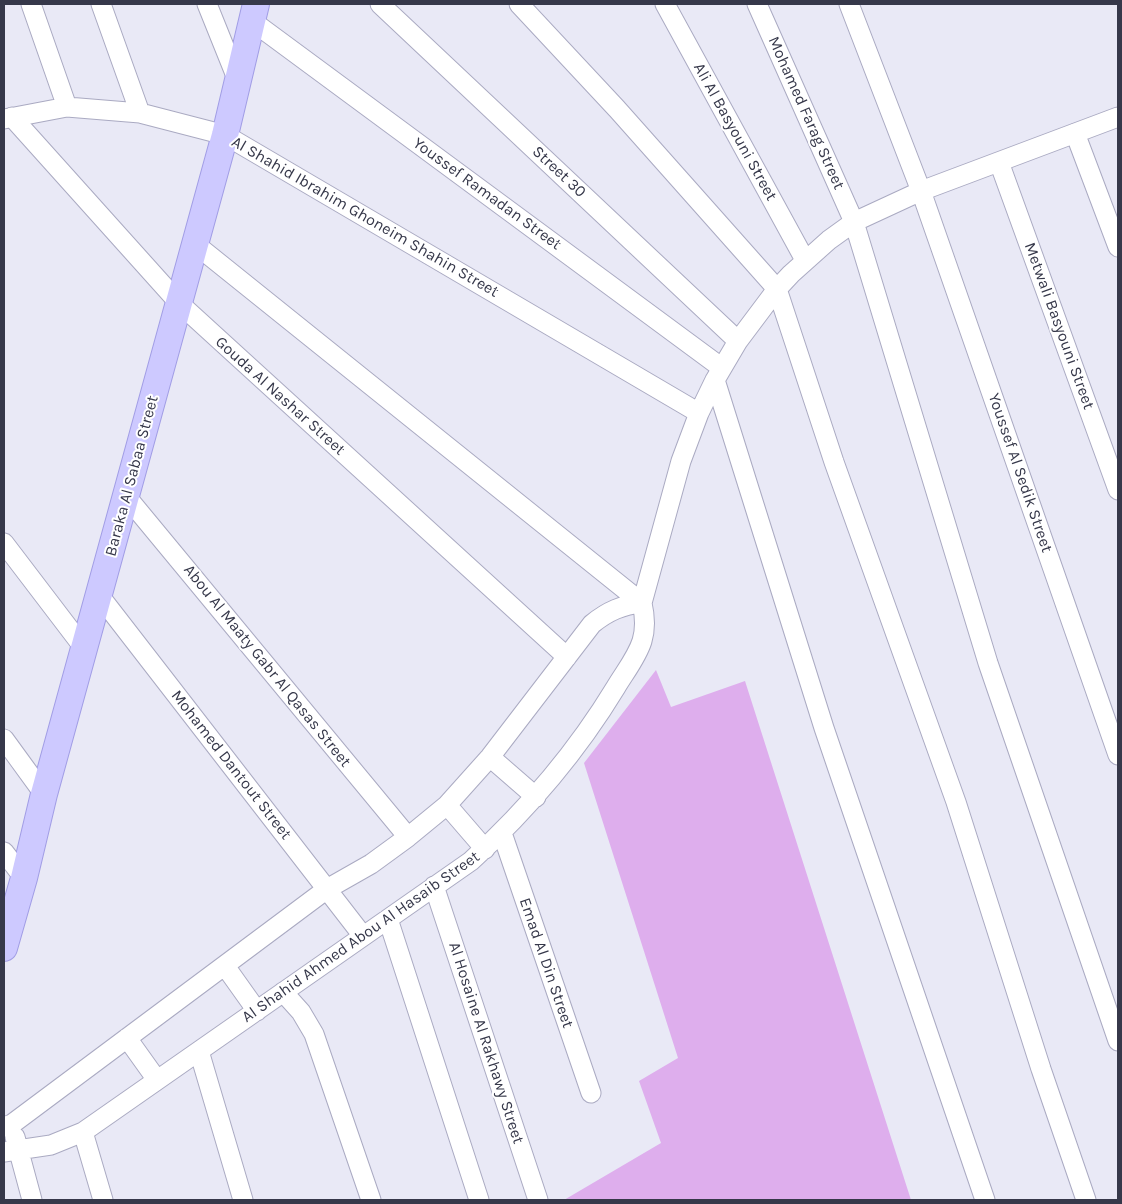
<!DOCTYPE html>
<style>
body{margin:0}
#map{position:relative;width:1122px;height:1204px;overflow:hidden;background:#e9e9f6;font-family:Karla,sans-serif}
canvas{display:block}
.frame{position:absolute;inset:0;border:5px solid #36384a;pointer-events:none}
</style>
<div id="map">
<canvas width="1122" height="1204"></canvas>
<div class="frame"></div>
</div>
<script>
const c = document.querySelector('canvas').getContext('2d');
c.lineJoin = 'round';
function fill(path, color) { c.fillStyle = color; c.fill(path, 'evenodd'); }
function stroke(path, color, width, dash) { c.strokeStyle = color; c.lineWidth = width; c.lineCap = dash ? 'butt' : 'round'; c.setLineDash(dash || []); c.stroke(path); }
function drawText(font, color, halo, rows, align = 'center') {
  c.font = font + ' Karla,sans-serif'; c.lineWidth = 4; c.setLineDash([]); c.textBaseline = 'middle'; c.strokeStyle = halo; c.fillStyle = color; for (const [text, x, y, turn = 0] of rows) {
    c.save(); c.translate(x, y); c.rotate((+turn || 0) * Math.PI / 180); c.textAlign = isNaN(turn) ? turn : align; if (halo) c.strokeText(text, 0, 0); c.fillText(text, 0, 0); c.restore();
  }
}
fill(new Path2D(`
 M 656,670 L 671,707 L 745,681 L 911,1200 L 564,1200 L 661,1143 L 639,1081 L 678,1058 L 584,763 Z`), '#deaeed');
const street = new Path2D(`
 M 31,4 L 67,107
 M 101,4 L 140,113
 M 207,4 L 238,81
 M 380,4 L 738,341
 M 519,4 L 617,109 L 777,289 L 834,462 L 956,802 L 1041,1069 L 1086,1200
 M 665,4 L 805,260
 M 757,4 L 854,222 L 988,663 L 1118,1041
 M 849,4 L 921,191 L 1118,755
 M 252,21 L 722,368
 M 12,117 L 179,303 L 567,657
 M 4,119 L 67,107 L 140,113 L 225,135 L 699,413
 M 1075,133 L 1118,247
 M 999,162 L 1118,490
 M 195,244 L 642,603
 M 715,380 L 824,728 L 985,1200
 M 126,496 L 408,837
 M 4,543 L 84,648
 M 99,595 L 363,936
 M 4,739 L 44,794
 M 490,757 L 536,797
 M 447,805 L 485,849
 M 502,833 L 591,1093
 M 4,852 L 24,878
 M 434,886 L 538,1200
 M 388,919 L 479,1200
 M 225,966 L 257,1011
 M 283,992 L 301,1012 L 314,1034 L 371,1200
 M 127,1038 L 157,1080
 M 199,1051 L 243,1200
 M 4,1127 L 12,1124 L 327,889 L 371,864 L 408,837 L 447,805 L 490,757 L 592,624 C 608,611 622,605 642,603
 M 83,1132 L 103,1200
 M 15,1137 L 32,1200
 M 4,1152 L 51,1145 L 83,1132 L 471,861 C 527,810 576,753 616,687 C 625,672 637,657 642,641 C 646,628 645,616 642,603 L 681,461 L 699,413 L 715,380 L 738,341 L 777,289 L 791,274 L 829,240 L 854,222 L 921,191 L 1118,117`);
const secondary = new Path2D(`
 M 4,948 L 24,878 L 44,794 L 225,135 L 256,4`);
stroke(street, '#aaaac2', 21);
stroke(secondary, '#a19de5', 28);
stroke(street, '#fff', 19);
stroke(secondary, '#cdc9ff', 26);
drawText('16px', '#36384a', '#fff', [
 ["Mohamed Farag Street",806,113,66],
 ["Ali Al Basyouni Street",735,132,61],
 ["Street 30",559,172,43],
 ["Youssef Ramadan Street",487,194,36],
 ["Al Shahid Ibrahim Ghoneim Shahin Street",365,217,30],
 ["Metwali Basyouni Street",1059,326,70],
 ["Gouda Al Nashar Street",280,396,42],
 ["Youssef Al Sedik Street",1020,473,71],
 ["Baraka Al Sabaa Street",132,476,-75],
 ["Abou Al Maaty Gabr Al Qasas Street",267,666,51],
 ["Mohamed Dantout Street",231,765,52],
 ["Al Shahid Ahmed Abou Al Hasaib Street",361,937,-35],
 ["Emad Al Din Street",546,963,71],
 ["Al Hosaine Al Rakhawy Street",486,1043,72]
]);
</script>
